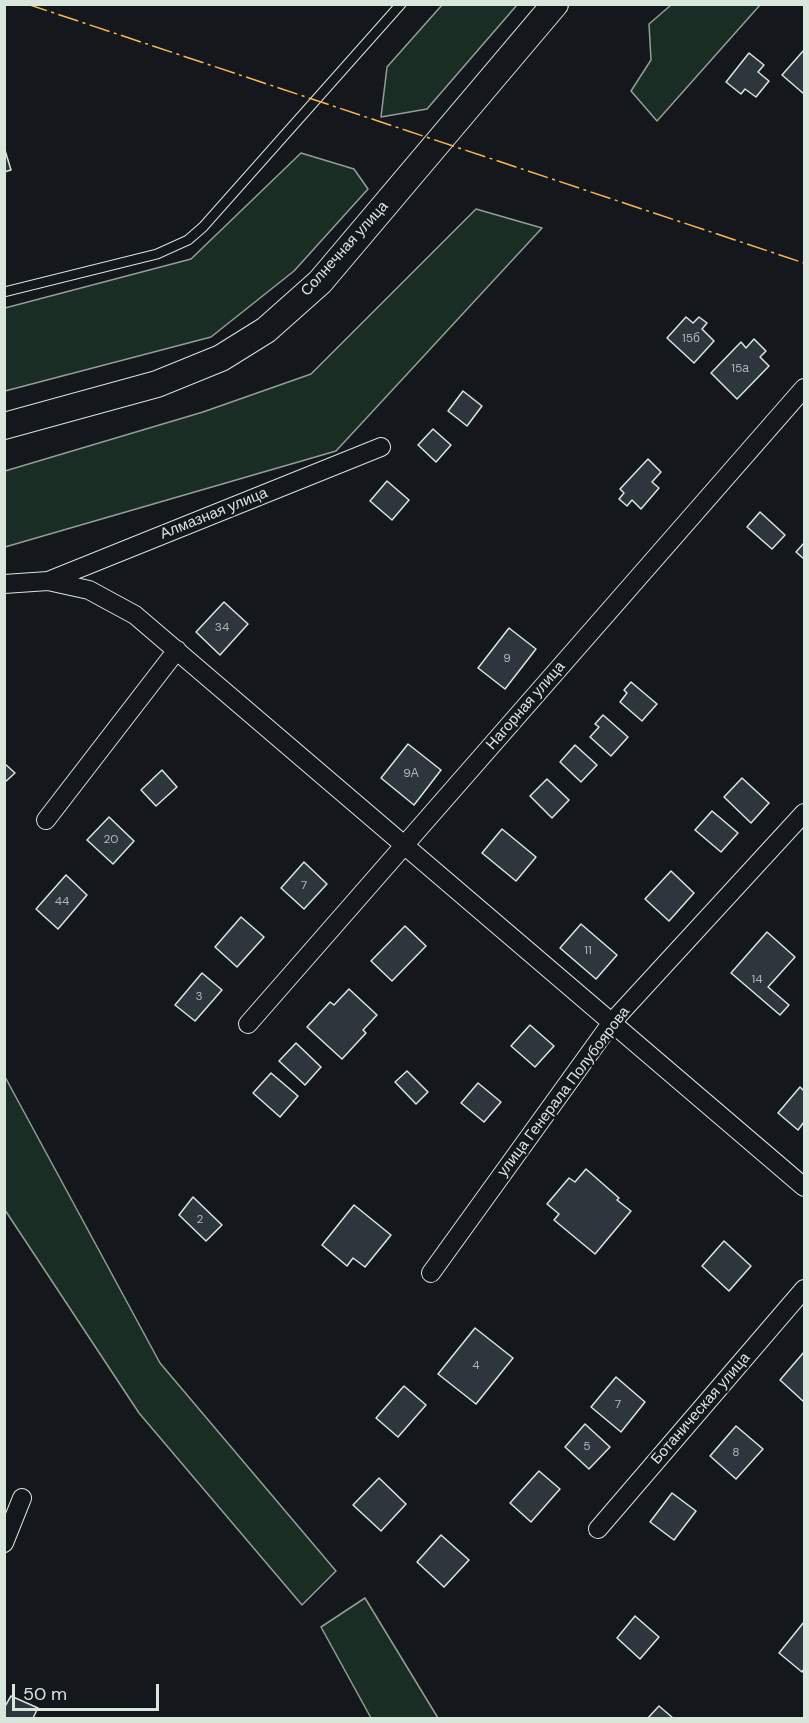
<!DOCTYPE html>
<meta charset="utf-8">
<style>
body{margin:0}
#map{position:relative;width:809px;height:1723px;overflow:hidden;background:#14181c;font-family:"DM Sans",sans-serif}
canvas{display:block}
.frame{position:absolute;inset:0;border:6px solid #d8e6dc;pointer-events:none}
.scale{position:absolute;left:12px;top:1684px;width:147px;height:27px;box-sizing:border-box;border:3px solid #d8e6dc;border-top:0;padding-left:8px;font-size:18px;line-height:21px;white-space:nowrap;color:#d8e6dc;-webkit-text-stroke:4px #14181c;paint-order:stroke}
</style>
<div id="map">
<canvas width="809" height="1723"></canvas>
<div class="frame"></div>
<div class="scale">50 m</div>
</div>
<script>
const c = document.querySelector('canvas').getContext('2d');
c.lineJoin = 'round';
function fill(path, color) { c.fillStyle = color; c.fill(path, 'evenodd'); }
function stroke(path, color, width, dash) { c.strokeStyle = color; c.lineWidth = width; c.lineCap = dash ? 'butt' : 'round'; c.setLineDash(dash || []); c.stroke(path); }
function drawText(font, color, halo, rows, align = 'center') {
  c.font = font + ' "DM Sans",sans-serif'; c.lineWidth = 4.5; c.setLineDash([]); c.textBaseline = 'middle'; c.strokeStyle = halo; c.fillStyle = color; for (const [text, x, y, turn = 0] of rows) {
    c.save(); c.translate(x, y); c.rotate((+turn || 0) * Math.PI / 180); c.textAlign = isNaN(turn) ? turn : align; if (halo) c.strokeText(text, 0, 0); c.fillText(text, 0, 0); c.restore();
  }
}
const green = new Path2D(`
 M 442,5 L 517,5 L 427,109 L 381,117 L 387,67 Z
 M 671,5 L 760,5 L 657,121 L 631,91 L 651,60 L 649,24 Z
 M 301,153 L 354,169 L 368,189 L 294,271 L 211,337 L 5,391 L 5,308 L 191,259 Z
 M 476,209 L 542,228 L 336,451 L 5,547 L 5,471 L 203,412 L 311,374 Z
 M 4,1075 L 160,1363 L 336,1571 L 302,1605 L 139,1413 L 5,1210 Z
 M 365,1598 L 438,1718 L 371,1718 L 321,1627 Z`);
fill(green, '#1a2d24');
stroke(green, '#939e99', 1.5);
const building = new Path2D(`
 M 804,50 L 804,94 L 782,75 Z
 M 749,53 L 764,65 L 758,72 L 769,81 L 756,97 L 745,89 L 741,94 L 726,82 Z
 M 4,147 L 11,170 L 4,172 Z
 M 686,317 L 693,323 L 699,317 L 707,323 L 702,329 L 714,341 L 694,363 L 667,338 Z
 M 754,339 L 766,351 L 760,357 L 769,366 L 737,399 L 711,373 L 741,342 L 746,348 Z
 M 463,391 L 482,406 L 467,426 L 448,411 Z
 M 433,429 L 451,445 L 436,462 L 418,445 Z
 M 648,459 L 661,472 L 652,482 L 659,488 L 641,509 L 632,500 L 627,506 L 619,499 L 624,493 L 620,489 Z
 M 387,481 L 409,500 L 392,520 L 370,501 Z
 M 760,512 L 785,535 L 772,549 L 747,527 Z
 M 804,543 L 804,559 L 796,552 Z
 M 224,602 L 248,624 L 220,655 L 196,632 Z
 M 509,628 L 536,649 L 505,689 L 478,668 Z
 M 631,682 L 657,704 L 642,721 L 620,702 L 627,693 L 624,690 Z
 M 603,715 L 628,737 L 611,756 L 590,737 L 599,727 L 595,724 Z
 M 408,744 L 441,770 L 414,805 L 381,778 Z
 M 575,745 L 597,765 L 581,782 L 560,762 Z
 M 4,763 L 15,773 L 4,783 Z
 M 162,770 L 177,787 L 156,806 L 141,790 Z
 M 742,778 L 769,803 L 751,823 L 724,797 Z
 M 547,779 L 569,800 L 552,818 L 530,796 Z
 M 712,811 L 738,833 L 721,852 L 695,830 Z
 M 109,817 L 134,841 L 113,864 L 87,840 Z
 M 502,829 L 536,857 L 516,881 L 482,853 Z
 M 304,862 L 327,884 L 304,909 L 281,888 Z
 M 671,871 L 694,893 L 669,921 L 645,899 Z
 M 66,875 L 87,895 L 58,929 L 36,909 Z
 M 241,917 L 264,937 L 237,967 L 215,947 Z
 M 581,924 L 617,955 L 596,979 L 560,948 Z
 M 405,926 L 426,946 L 392,981 L 371,961 Z
 M 767,932 L 795,957 L 768,987 L 789,1005 L 780,1015 L 731,973 Z
 M 202,973 L 222,990 L 195,1021 L 175,1005 Z
 M 349,989 L 377,1015 L 363,1030 L 366,1033 L 342,1059 L 307,1027 L 330,1002 L 334,1005 Z
 M 530,1025 L 554,1046 L 535,1067 L 511,1046 Z
 M 296,1043 L 321,1067 L 305,1085 L 279,1061 Z
 M 407,1071 L 428,1092 L 416,1104 L 395,1082 Z
 M 271,1073 L 298,1096 L 280,1117 L 253,1093 Z
 M 478,1083 L 501,1102 L 484,1122 L 461,1103 Z
 M 800,1087 L 804,1091 L 804,1122 L 798,1130 L 778,1113 Z
 M 586,1169 L 619,1198 L 617,1200 L 631,1211 L 595,1254 L 554,1220 L 559,1214 L 547,1204 L 569,1178 L 575,1182 Z
 M 193,1197 L 222,1225 L 206,1241 L 179,1215 Z
 M 354,1205 L 391,1235 L 365,1267 L 353,1258 L 347,1266 L 322,1245 Z
 M 724,1241 L 751,1266 L 729,1291 L 702,1266 Z
 M 475,1328 L 513,1358 L 476,1404 L 438,1374 Z
 M 804,1352 L 804,1402 L 780,1380 Z
 M 616,1377 L 645,1402 L 621,1432 L 591,1407 Z
 M 404,1386 L 426,1405 L 398,1437 L 376,1418 Z
 M 585,1424 L 610,1447 L 589,1469 L 565,1447 Z
 M 736,1426 L 763,1449 L 736,1479 L 710,1456 Z
 M 539,1471 L 560,1489 L 531,1522 L 510,1503 Z
 M 379,1478 L 406,1504 L 381,1531 L 353,1505 Z
 M 672,1493 L 696,1511 L 674,1540 L 650,1522 Z
 M 441,1535 L 469,1560 L 444,1587 L 417,1562 Z
 M 635,1616 L 659,1637 L 640,1659 L 617,1638 Z
 M 804,1622 L 804,1669 L 802,1672 L 779,1653 Z
 M 11,1696 L 38,1708 L 33,1718 L 4,1718 L 4,1708 Z
 M 659,1706 L 673,1718 L 648,1718 Z`);
fill(building, '#2c363c');
stroke(building, '#d8e6dc', 1.5);
const lane = new Path2D(`
 M 4,292 L 157,254 L 188,240 L 203,227 L 401,4`);
const street = new Path2D(`
 M 48,581 L 381,447
 M 4,584 L 48,581 L 89,590 L 135,615 L 804,1187
 M 46,820 L 177,650
 M 248,1024 L 804,388
 M 431,1273 L 612,1022 L 804,813
 M 598,1529 L 804,1289
 M 4,1543 L 22,1498`);
const secondary = new Path2D(`
 M 4,426 L 157,384 L 221,358 L 266,330 L 320,282 L 555,4`);
stroke(lane, '#d8e6dc', 11);
stroke(street, '#d8e6dc', 20);
stroke(secondary, '#d8e6dc', 28);
stroke(lane, '#14181c', 9);
stroke(street, '#14181c', 18);
stroke(secondary, '#14181c', 26);
stroke(new Path2D(`
 M 27,4 L 804,263`), '#ffb74d', 1.5, [21, 4.5, 3, 4.5]);
drawText('12px', '#adbab4', null, [
 ["15б",691,339],
 ["15а",740,369],
 ["34",222,628],
 ["9",507,659],
 ["9А",411,774],
 ["20",111,840],
 ["7",304,886],
 ["44",62,902],
 ["11",588,951],
 ["14",757,980],
 ["3",199,997],
 ["2",200,1220],
 ["4",476,1366],
 ["7",618,1405],
 ["5",587,1447],
 ["8",736,1453]
]);
drawText('15px', '#d8e6dc', '#14181c', [
 ["Солнечная улица",345,249,-48],
 ["Алмазная улица",214,514,-22],
 ["Нагорная улица",526,706,-49],
 ["улица Генерала Полубоярова",564,1092,-53],
 ["Ботаническая улица",701,1409,-49]
]);
</script>
